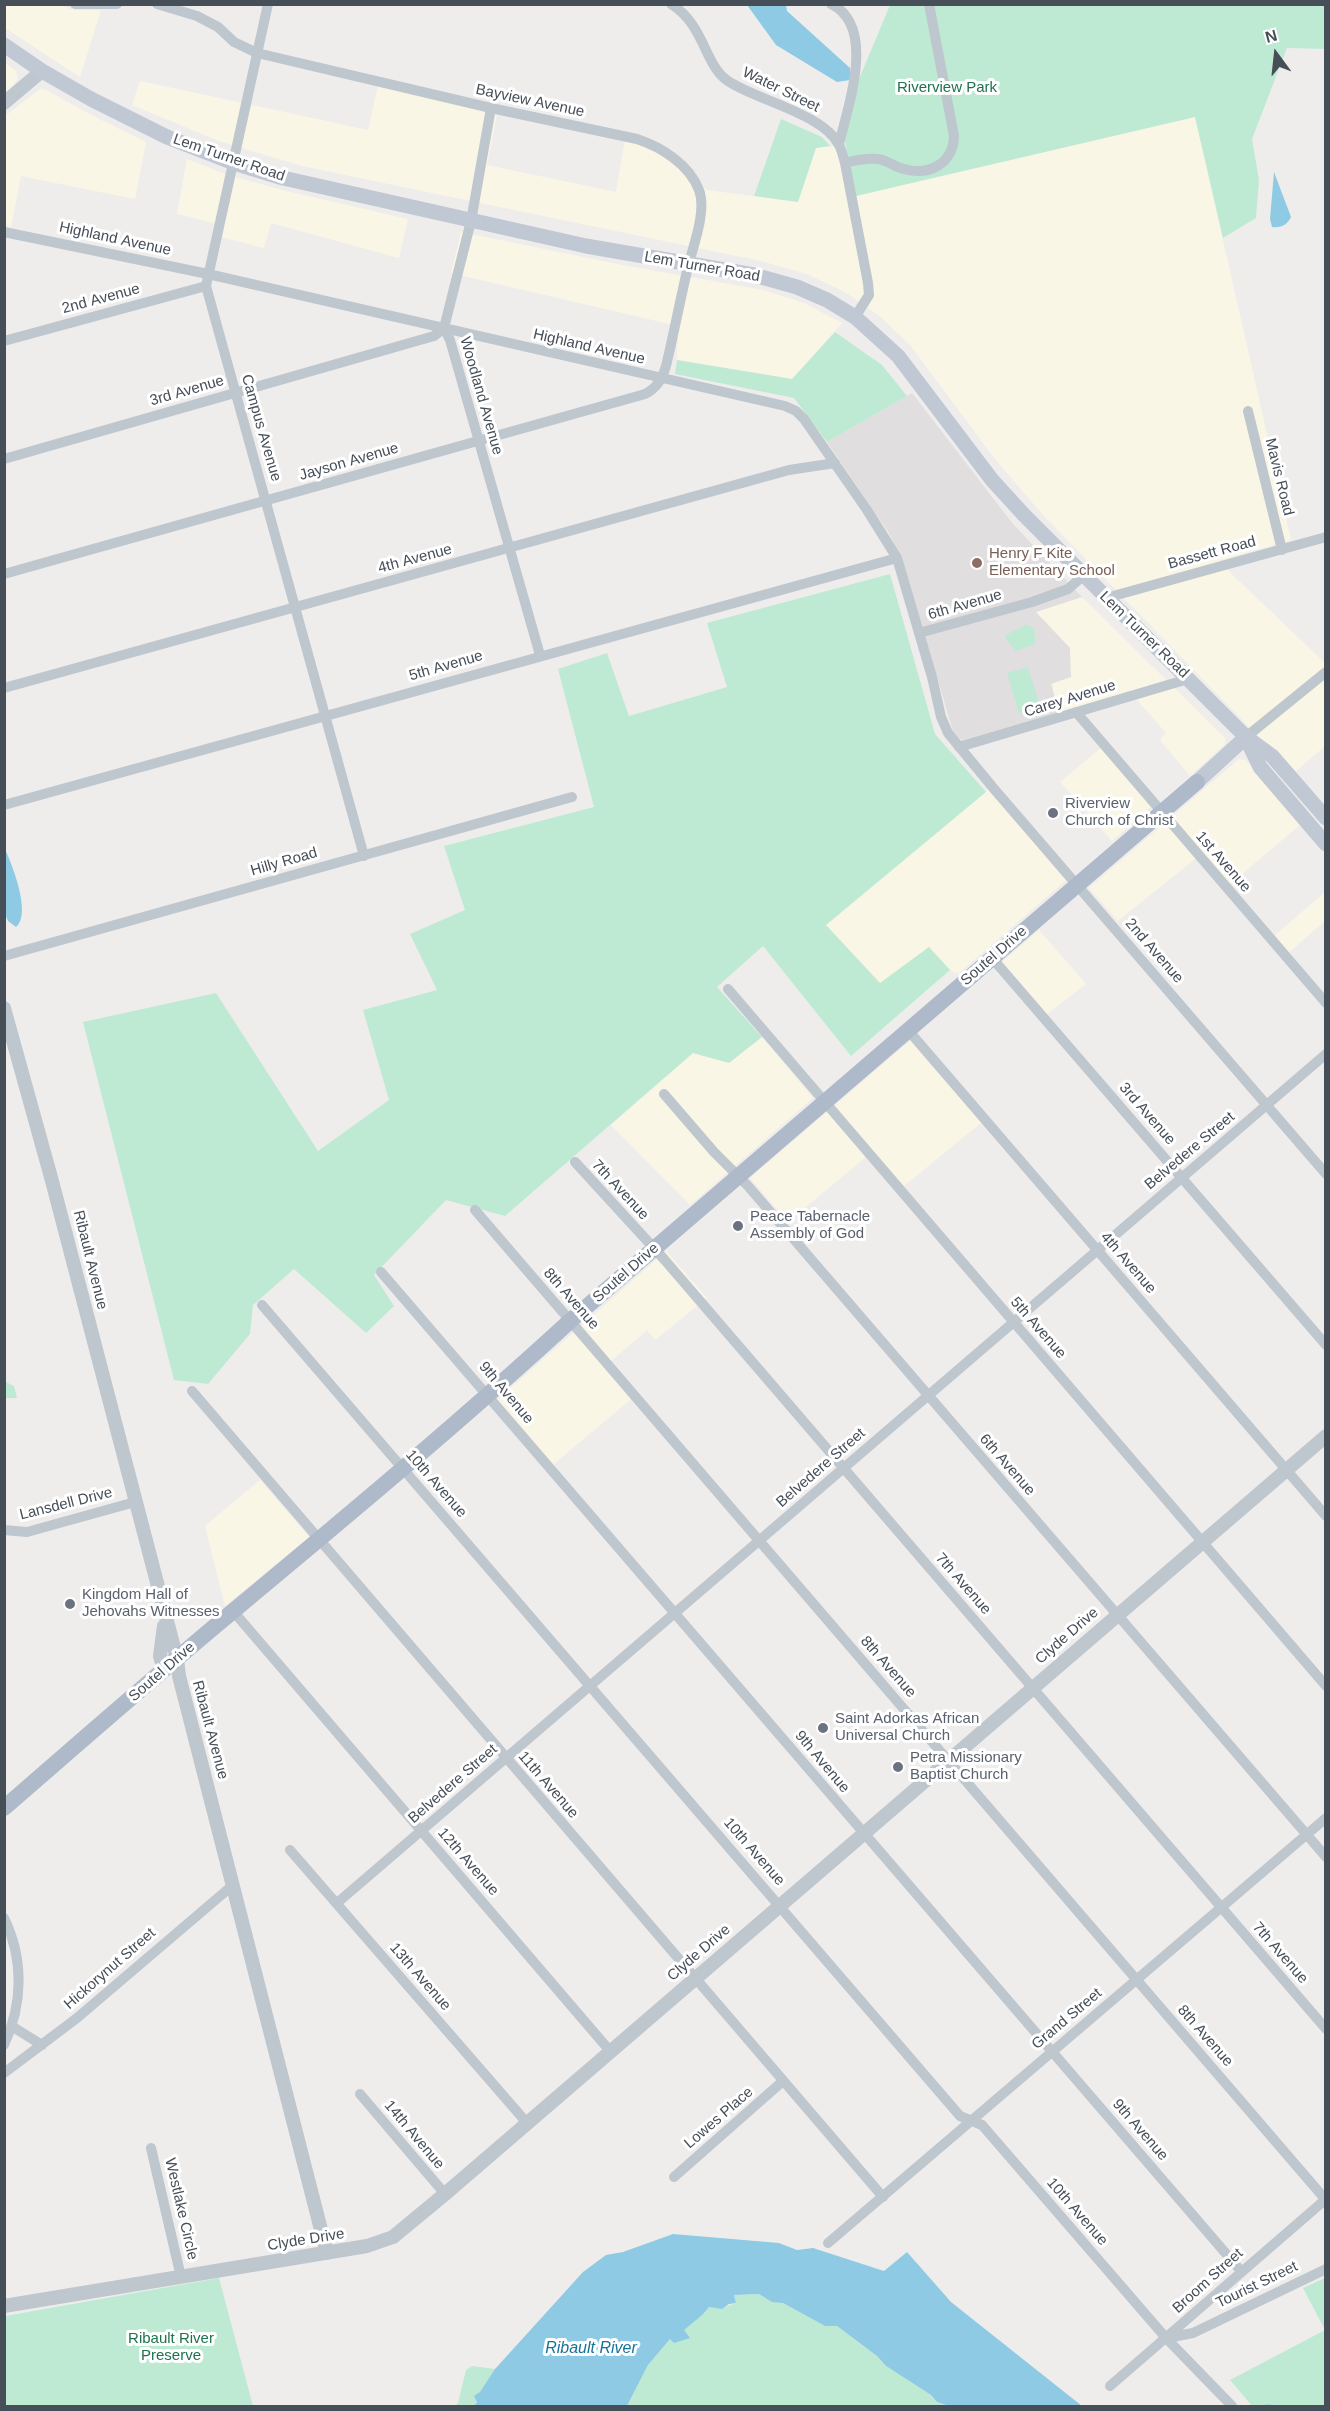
<!DOCTYPE html>
<style>
body{margin:0}
#map{position:relative;width:1330px;height:2411px;overflow:hidden;background:#efedec;font-family:Helvetica,sans-serif}
canvas{display:block}
.frame{position:absolute;inset:0;border:6px solid #464e58;pointer-events:none}
.north{position:absolute;left:1246px;top:24px;width:60px;height:60px;-webkit-text-stroke:4px #fff;paint-order:stroke;rotate:345deg;font-size:16px;font-weight:700;line-height:24px;text-align:center;color:#464e58}
.north::after{content:'';display:block;margin:auto;width:21px;height:27px;background:#464e58;clip-path:polygon(50% 0,100% 100%,50% 72%,0 100%)}
</style>
<div id="map">
<canvas width="1330" height="2411"></canvas>
<div class="frame"></div>
<div class="north">N</div>
</div>
<script>
const c = document.querySelector('canvas').getContext('2d');
c.lineJoin = 'round';
function fill(path, color) { c.fillStyle = color; c.fill(path, 'evenodd'); }
function stroke(path, color, width, dash) { c.strokeStyle = color; c.lineWidth = width; c.lineCap = dash ? 'butt' : 'round'; c.setLineDash(dash || []); c.stroke(path); }
function drawText(font, color, halo, rows, align = 'center') {
  c.font = font + ' Helvetica,sans-serif'; c.lineWidth = 6; c.setLineDash([]); c.textBaseline = 'middle'; c.strokeStyle = halo; c.fillStyle = color; for (const [text, x, y, turn = 0] of rows) {
    c.save(); c.translate(x, y); c.rotate((+turn || 0) * Math.PI / 180); c.textAlign = isNaN(turn) ? turn : align; if (halo) c.strokeText(text, 0, 0); c.fillText(text, 0, 0); c.restore();
  }
}
fill(new Path2D(`
 M 4,5 L 59,5 L 73,10 L 101,10 L 80,77 L 5,28 Z
 M 5,63 L 16,71 L 18,79 L 5,94 Z
 M 140,81 L 368,130 L 378,86 L 497,113 L 487,165 L 616,192 L 625,140 L 659,151 L 707,190 L 798,202 L 816,148 L 845,145 L 856,196 L 1195,117 L 1291,540 L 1218,561 L 1325,663 L 1325,746 L 1294,773 L 1045,517 L 995,459 L 910,345 L 881,317 L 845,292 L 807,274 L 761,261 L 302,166 L 219,141 L 132,105 Z
 M 40,89 L 46,90 L 93,116 L 146,142 L 135,199 L 21,176 L 11,227 L 5,225 L 5,116 Z
 M 187,159 L 225,174 L 286,191 L 408,219 L 399,258 L 271,223 L 264,248 L 221,237 L 222,225 L 177,214 Z
 M 461,232 L 622,265 L 763,290 L 804,303 L 842,323 L 792,379 L 677,360 L 678,326 L 451,273 Z
 M 1082,597 L 1225,738 L 1225,744 L 1190,776 L 1160,740 L 1166,733 L 1131,693 L 1059,714 L 1036,612 Z
 M 1101,748 L 1152,806 L 1112,841 L 1060,782 Z
 M 1239,759 L 1246,760 L 1301,824 L 1229,885 L 1201,854 L 1118,921 L 1089,888 Z
 M 996,783 L 1072,875 L 958,974 L 950,970 L 929,947 L 880,984 L 826,925 Z
 M 1325,892 L 1325,921 L 1287,954 L 1273,937 Z
 M 1039,930 L 1086,984 L 1046,1015 L 1002,962 Z
 M 917,1035 L 988,1117 L 904,1186 L 873,1151 L 788,1222 L 750,1178 Z
 M 762,1037 L 813,1098 L 690,1205 L 611,1125 L 693,1053 L 729,1063 Z
 M 666,1251 L 707,1298 L 655,1340 L 647,1330 L 611,1361 L 638,1393 L 553,1465 L 497,1400 Z
 M 260,1480 L 309,1537 L 225,1606 L 205,1526 Z`), '#faf6e6');
fill(new Path2D(`
 M 912,393 L 1013,524 L 1082,597 L 1036,612 L 1070,648 L 1071,677 L 1051,684 L 1059,714 L 964,743 L 953,731 L 901,556 L 888,532 L 827,442 Z`), '#e0dede');
fill(new Path2D(`
 M 890,5 L 1325,5 L 1325,49 L 1287,48 L 1252,139 L 1259,180 L 1256,218 L 1223,238 L 1195,117 L 856,196 L 841,122 Z
 M 781,119 L 822,137 L 830,146 L 816,148 L 798,202 L 754,196 Z
 M 835,332 L 882,365 L 907,396 L 827,442 L 794,398 L 675,374 L 677,360 L 792,379 Z
 M 890,574 L 935,734 L 986,792 L 826,925 L 880,983 L 929,947 L 950,970 L 851,1056 L 763,946 L 717,987 L 762,1037 L 729,1063 L 693,1053 L 505,1216 L 446,1200 L 374,1275 L 394,1306 L 366,1333 L 294,1269 L 253,1305 L 250,1334 L 208,1384 L 174,1380 L 83,1022 L 216,993 L 318,1151 L 389,1100 L 363,1010 L 437,990 L 410,934 L 465,910 L 444,846 L 594,807 L 558,669 L 607,653 L 629,716 L 727,687 L 707,623 Z
 M 1026,625 L 1032,627 L 1035,633 L 1035,644 L 1016,651 L 1006,639 L 1006,635 Z
 M 1028,667 L 1040,706 L 1019,713 L 1007,673 Z
 M 4,1381 L 14,1386 L 17,1398 L 5,1398 Z
 M 219,2278 L 253,2406 L 5,2406 L 5,2316 Z
 M 1325,2278 L 1325,2405 L 1252,2406 L 1230,2380 L 1325,2330 L 1303,2288 Z
 M 759,2294 L 772,2301 L 783,2303 L 825,2326 L 837,2326 L 877,2356 L 886,2366 L 931,2395 L 937,2402 L 949,2406 L 627,2406 L 648,2365 L 670,2339 L 689,2337 L 683,2330 C 693,2322 702,2317 709,2307 L 722,2308 L 736,2303 L 734,2295 Z
 M 472,2366 L 495,2369 L 474,2406 L 455,2406 L 458,2403 L 466,2370 Z`), '#beead3');
fill(new Path2D(`
 M 747,5 L 786,5 L 787,11 L 850,68 L 850,80 L 837,82 L 776,45 Z
 M 1274,172 L 1291,217 C 1287,225 1282,228 1272,227 L 1270,219 Z
 M 4,847 C 12,864 32,914 16,927 L 8,921 L 5,914 Z
 M 673,2234 L 779,2243 L 797,2250 L 813,2248 L 884,2271 L 907,2252 L 951,2302 L 1082,2406 L 949,2406 L 937,2402 L 931,2395 L 886,2366 L 877,2356 L 837,2326 L 825,2326 L 783,2303 L 772,2302 L 759,2294 L 734,2295 L 736,2303 L 729,2304 L 722,2309 L 709,2307 C 702,2317 693,2322 684,2330 L 690,2338 L 674,2343 L 670,2339 L 648,2365 L 627,2406 L 474,2406 L 477,2402 L 474,2396 L 480,2392 L 495,2369 L 583,2272 L 606,2255 L 623,2252 Z`), '#8ecae3');
stroke(new Path2D(`
 M 1266,2406 L 1270,2406`), '#8ecae3', 3);
stroke(new Path2D(`
 M 75,4 L 117,4
 M 268,4 L 206,286 L 364,856
 M 671,4 C 705,25 704,65 728,81 C 756,100 824,114 839,145 C 842,150 843,157 845,163 L 868,283 L 869,295 L 855,317
 M 831,4 C 877,26 848,106 839,144
 M 491,108 L 471,221 L 444,328 L 450,340 L 540,655
 M 845,163 C 856,160 866,158 878,159 C 887,160 895,167 904,169 C 929,176 953,164 954,136 L 929,4
 M 4,232 L 208,274 L 785,406 L 796,411 L 804,419 L 867,510 L 897,558 L 932,677 L 941,717 L 948,733 L 995,790 L 1326,1174
 M 4,341 L 206,286
 M 1248,411 L 1282,550
 M 4,459 L 434,336 L 444,328
 M 4,574 L 645,394 C 657,388 662,379 666,366 C 674,333 680,300 688,267 C 693,246 707,211 699,190 C 689,164 661,147 637,139 L 491,108 L 257,53 L 234,42 L 218,27 L 197,16 L 157,4
 M 1106,598 L 1326,537
 M 919,633 L 1032,602 L 1068,589 L 1083,576
 M 4,688 L 789,470 L 835,463
 M 1076,712 L 1326,1003
 M 1246,737 L 1326,672
 M 959,747 L 1188,679
 M 4,805 L 897,558
 M 4,956 L 572,797
 M 992,958 L 1326,1345
 M 728,989 L 1326,1686
 M 908,1030 L 1326,1516
 M 664,1094 L 714,1152 L 748,1186 L 1326,1857
 M 575,1162 L 663,1258 L 1326,2029
 M 475,1210 L 1325,2199
 M 381,1272 L 1241,2271
 M 262,1305 L 960,2116 L 982,2125 L 1166,2338 L 1232,2406
 M 192,1391 L 883,2197
 M 4,1530 L 27,1532 L 135,1502
 M 233,1611 L 610,2051
 M 290,1850 L 527,2123
 M 337,1903 L 1326,1054
 M 4,1918 C 24,1959 23,2004 4,2045
 M 13,2027 L 42,2045
 M 4,2073 L 77,2018 L 233,1885
 M 360,2094 L 445,2194
 M 151,2148 L 181,2277
 M 674,2177 L 783,2081
 M 828,2243 L 1326,1818
 M 1167,2338 L 1193,2333 L 1326,2269
 M 1110,2386 L 1326,2199`), '#bec6ce', 10);
stroke(new Path2D(`
 M 4,103 L 42,71
 M 4,1008 L 52,1181 L 177,1659 L 179,1676 L 327,2253
 M 164,1670 L 160,1656 L 164,1626
 M 4,2306 L 367,2246 L 393,2237 L 445,2194 L 1326,1436`), '#bec6ce', 14);
stroke(new Path2D(`
 M 4,45 L 42,71 L 91,99 L 167,137 L 234,163 L 283,178 L 586,246 L 754,275 L 797,287 L 827,300 L 855,317 L 898,356 L 992,480 L 1024,515 L 1246,737 L 1272,756 L 1326,818
 M 1247,740 L 1260,767 L 1326,844
 M 1197,782 L 1246,737`), '#c0c8d4', 15);
stroke(new Path2D(`
 M 4,1808 C 80,1742 155,1676 232,1612 C 346,1517 460,1422 570,1321 L 1197,782`), '#aebac9', 16);
for (const [x, y, r, color] of [
 [977,563,6,"#8d6e63"],
 [1053,813,6,"#6b7280"],
 [738,1226,6,"#6b7280"],
 [70,1604,6,"#6b7280"],
 [823,1728,6,"#6b7280"],
 [898,1767,6,"#6b7280"]
]) { const dot = new Path2D(); dot.arc(x, y, r, 0, 2 * Math.PI); c.fillStyle = color; c.fill(dot); stroke(dot, '#fff', 2); }
drawText('15px', '#1e724f', '#fff', [
 ["Riverview Park",947,88],
 ["Ribault River",171,2339],
 ["Preserve",171,2356]
]);
drawText('15px', '#464e58', '#fff', [
 ["Water Street",781,90,26],
 ["Bayview Avenue",530,101,12],
 ["Lem Turner Road",229,158,19],
 ["Highland Avenue",115,239,12],
 ["Lem Turner Road",702,267,10],
 ["2nd Avenue",101,299,-15],
 ["Highland Avenue",589,347,13],
 ["3rd Avenue",187,391,-16],
 ["Woodland Avenue",481,396,74],
 ["Campus Avenue",261,428,74],
 ["Jayson Avenue",349,462,-16],
 ["Mavis Road",1279,477,76],
 ["Bassett Road",1212,553,-15],
 ["4th Avenue",415,559,-15],
 ["6th Avenue",965,605,-16],
 ["Lem Turner Road",1144,635,44],
 ["5th Avenue",446,666,-16],
 ["Carey Avenue",1070,699,-17],
 ["Hilly Road",284,862,-16],
 ["1st Avenue",1223,862,49],
 ["2nd Avenue",1154,951,49],
 ["Soutel Drive",994,956,-41],
 ["3rd Avenue",1147,1114,49],
 ["Belvedere Street",1190,1151,-40],
 ["7th Avenue",620,1190,47],
 ["Ribault Avenue",90,1260,76],
 ["4th Avenue",1128,1263,49],
 ["Soutel Drive",626,1273,-41],
 ["8th Avenue",571,1299,49],
 ["5th Avenue",1038,1328,49],
 ["9th Avenue",506,1393,50],
 ["6th Avenue",1007,1465,49],
 ["Belvedere Street",821,1468,-41],
 ["10th Avenue",436,1484,49],
 ["Lansdell Drive",66,1504,-14],
 ["7th Avenue",963,1584,49],
 ["Clyde Drive",1067,1636,-41],
 ["8th Avenue",888,1667,49],
 ["Soutel Drive",162,1672,-41],
 ["Ribault Avenue",210,1730,75],
 ["9th Avenue",822,1762,50],
 ["Belvedere Street",453,1784,-41],
 ["11th Avenue",548,1785,49],
 ["10th Avenue",754,1852,49],
 ["12th Avenue",468,1862,49],
 ["Clyde Drive",699,1953,-41],
 ["7th Avenue",1280,1953,49],
 ["Hickorynut Street",110,1969,-41],
 ["13th Avenue",420,1977,49],
 ["Grand Street",1067,2019,-40],
 ["8th Avenue",1205,2036,49],
 ["Lowes Place",719,2118,-41],
 ["9th Avenue",1140,2130,49],
 ["14th Avenue",414,2135,50],
 ["Westlake Circle",181,2209,77],
 ["10th Avenue",1077,2212,49],
 ["Clyde Drive",306,2240,-9],
 ["Broom Street",1208,2281,-42],
 ["Tourist Street",1257,2285,-26]
]);
drawText('15px', '#785e54', '#fff', [
 ["Henry F Kite",989,554],
 ["Elementary School",989,571]
], 'left');
drawText('15px', '#5b616d', '#fff', [
 ["Riverview",1065,804],
 ["Church of Christ",1065,821],
 ["Peace Tabernacle",750,1217],
 ["Assembly of God",750,1234],
 ["Kingdom Hall of",82,1595],
 ["Jehovahs Witnesses",82,1612],
 ["Saint Adorkas African",835,1719],
 ["Universal Church",835,1736],
 ["Petra Missionary",910,1758],
 ["Baptist Church",910,1775]
], 'left');
drawText('italic 16px', '#187399', '#fff', [
 ["Ribault River",591,2349]
]);
</script>
